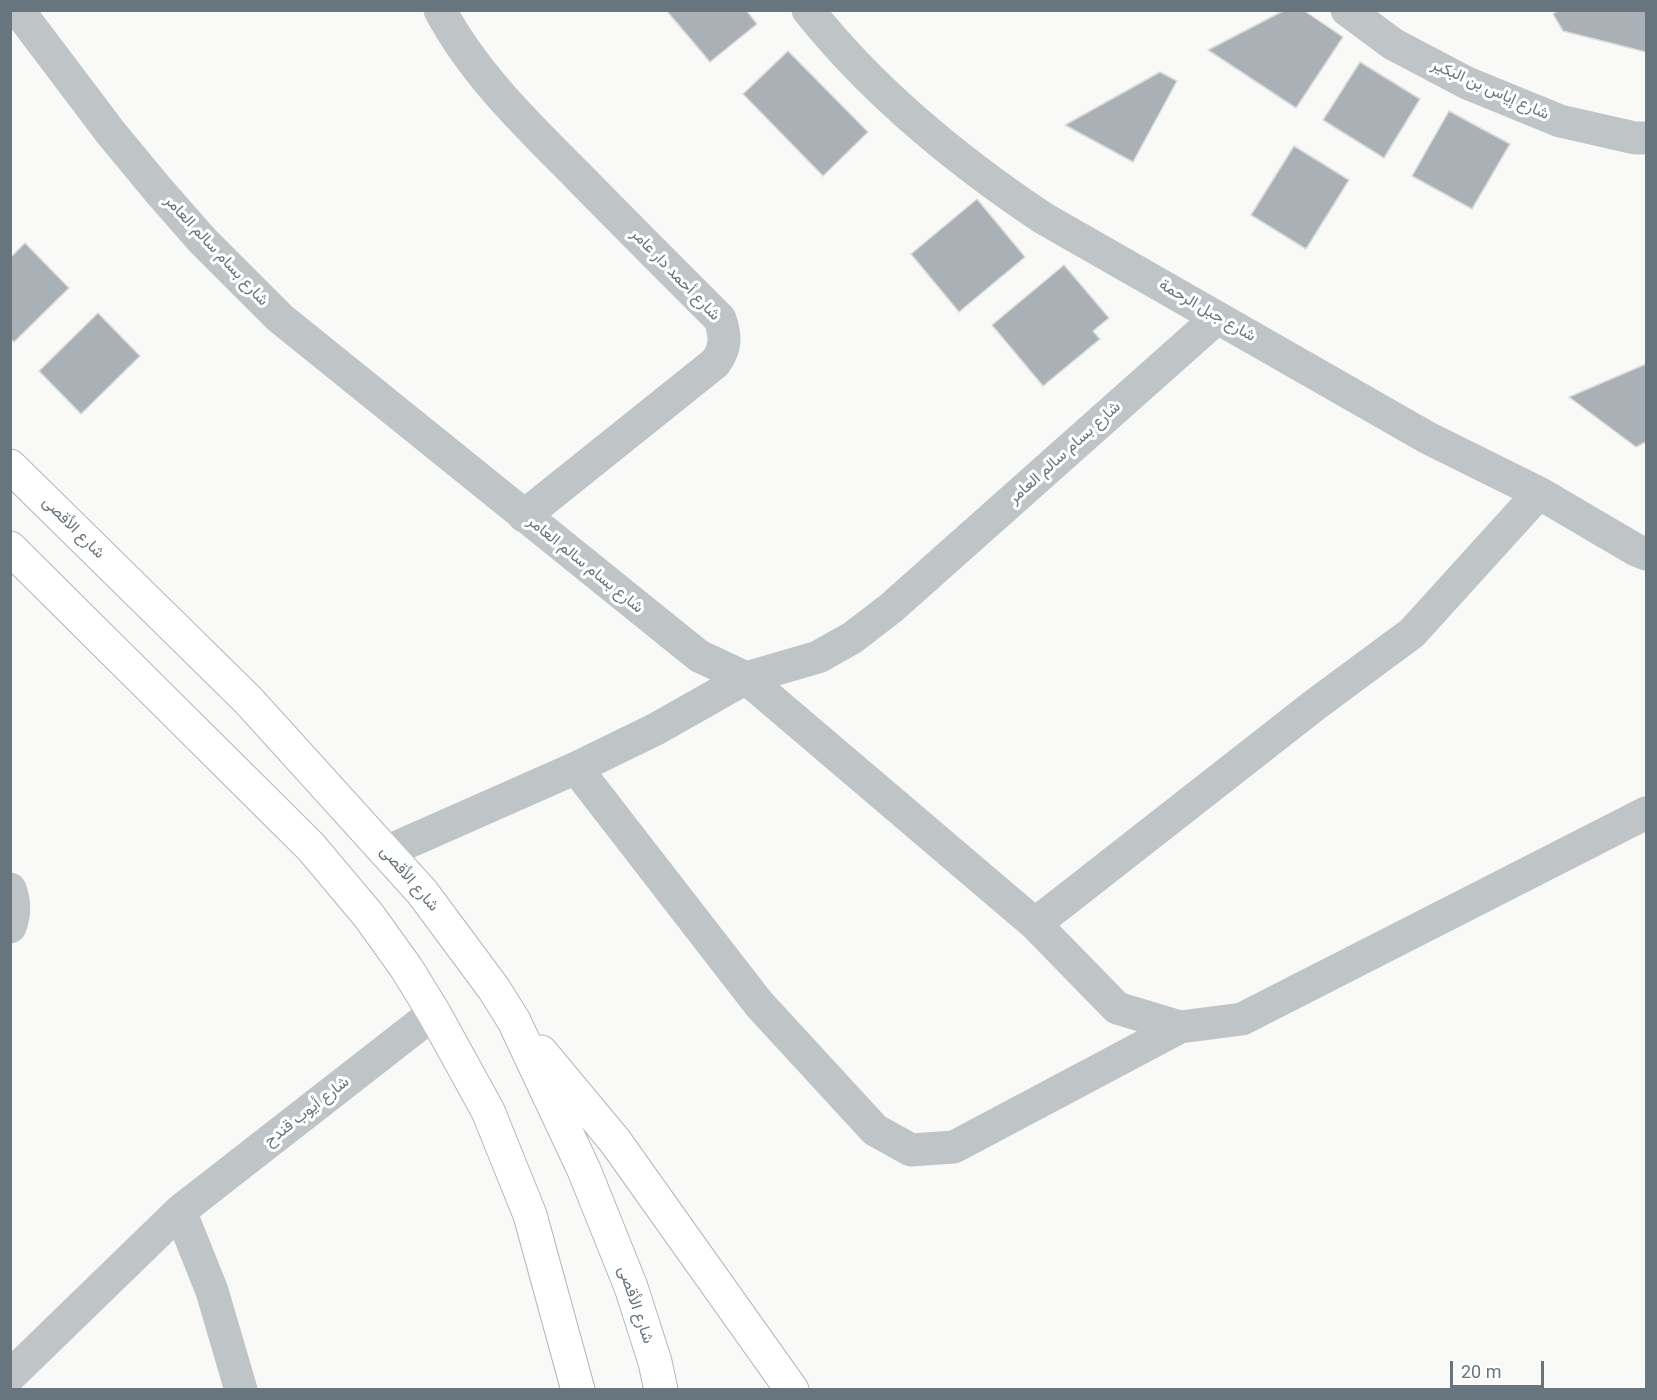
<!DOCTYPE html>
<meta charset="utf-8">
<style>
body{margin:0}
#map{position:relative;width:1657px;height:1400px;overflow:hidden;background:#f9f9f8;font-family:Roboto,sans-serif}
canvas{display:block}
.frame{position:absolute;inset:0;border:12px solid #67757f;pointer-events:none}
.scale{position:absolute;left:1450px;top:1361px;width:94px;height:27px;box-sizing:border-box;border:3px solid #67757f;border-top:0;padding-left:8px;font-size:18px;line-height:21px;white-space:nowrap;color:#67757f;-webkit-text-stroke:4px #fff;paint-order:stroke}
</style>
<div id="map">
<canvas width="1657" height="1400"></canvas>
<div class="frame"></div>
<div class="scale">20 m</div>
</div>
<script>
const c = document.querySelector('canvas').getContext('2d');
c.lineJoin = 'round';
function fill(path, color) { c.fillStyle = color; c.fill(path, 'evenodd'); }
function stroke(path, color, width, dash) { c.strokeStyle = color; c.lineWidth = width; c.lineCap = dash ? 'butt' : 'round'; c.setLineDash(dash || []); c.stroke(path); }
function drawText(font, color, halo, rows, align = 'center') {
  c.font = font + ' Roboto,Vazirmatn,sans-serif'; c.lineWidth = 6; c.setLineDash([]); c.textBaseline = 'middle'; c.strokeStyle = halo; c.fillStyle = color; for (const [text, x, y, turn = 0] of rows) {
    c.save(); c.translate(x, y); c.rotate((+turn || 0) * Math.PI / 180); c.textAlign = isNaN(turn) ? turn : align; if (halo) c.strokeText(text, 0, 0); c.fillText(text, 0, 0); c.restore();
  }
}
const building = new Path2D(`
 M 666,10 L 746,10 L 757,24 L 710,62 Z
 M 1285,10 L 1303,10 L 1343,37 L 1296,108 L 1208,50 Z
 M 1559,10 L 1646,10 L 1646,52 L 1563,31 L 1553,14 Z
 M 788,51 L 868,132 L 823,176 L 743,94 Z
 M 1360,62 L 1420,99 L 1384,158 L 1323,120 Z
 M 1160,72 L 1177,81 L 1133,162 L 1065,125 Z
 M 1449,111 L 1510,144 L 1472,209 L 1412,176 Z
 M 1294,146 L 1349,180 L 1306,249 L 1251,215 Z
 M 977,199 L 1025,257 L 959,312 L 911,254 Z
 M 25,243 L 69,288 L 14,342 L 10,338 L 10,258 Z
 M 1064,265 L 1109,318 L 1093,331 L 1100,339 L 1043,386 L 992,325 Z
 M 98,313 L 140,356 L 81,414 L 39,371 Z
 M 1646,364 L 1646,442 L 1636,447 L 1569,397 Z`);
fill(building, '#a9b0b6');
stroke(building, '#dbdbda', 1.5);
const major = new Path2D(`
 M 10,466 L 248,700 L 422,892 L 494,989 L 514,1021 L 584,1170 L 631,1287 L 655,1362 L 661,1390
 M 10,548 L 311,847 L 369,916 L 407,969 L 434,1013 L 488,1111 L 530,1215 L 578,1390
 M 541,1052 L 615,1141 L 792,1390`);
stroke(major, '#b3b8bb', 35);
stroke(new Path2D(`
 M 18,10 L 111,133 L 159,191 L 202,240 L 280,318 L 699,656 L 746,678 L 818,657 L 852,638 L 891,608 L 1217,318
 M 440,10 C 473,73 528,126 578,176 C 625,224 673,272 720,319 C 726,337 726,348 715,363 L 524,516
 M 808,10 C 874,93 956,160 1043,218 L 1428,438 L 1539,493 L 1636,550 L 1646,554
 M 1347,10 L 1393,44 L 1467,83 L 1560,121 L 1635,138 L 1646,138
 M 576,768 L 759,1004 L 875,1130 L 911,1150 L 954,1147 L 1180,1027
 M 386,852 L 576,768 L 656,729 L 746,678 L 1035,924 L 1117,1008 L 1180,1027 L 1242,1019 L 1646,813
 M 10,889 C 15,902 15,914 10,927
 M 1035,924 L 1316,704 L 1412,633 L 1539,493
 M 180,1211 L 212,1291 L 241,1390
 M 10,1376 L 180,1211 L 434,1013`), '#bfc4c7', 33);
stroke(major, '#fff', 33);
drawText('16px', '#67757f', '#fff', [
 ["شارع إياس بن البكير",1490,90,24],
 ["شارع بسام سالم العامر",216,251,47],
 ["شارع أحمد دار عامر",675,275,46],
 ["شارع جبل الرحمة",1207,311,30],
 ["شارع بسام سالم العامر",1065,453,-42],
 ["شارع الأقصى",73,528,45],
 ["شارع بسام سالم العامر",585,565,39],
 ["شارع الأقصى",409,879,49],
 ["شارع أيوب قندح",307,1112,-38],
 ["شارع الأقصى",635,1305,71]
]);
</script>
